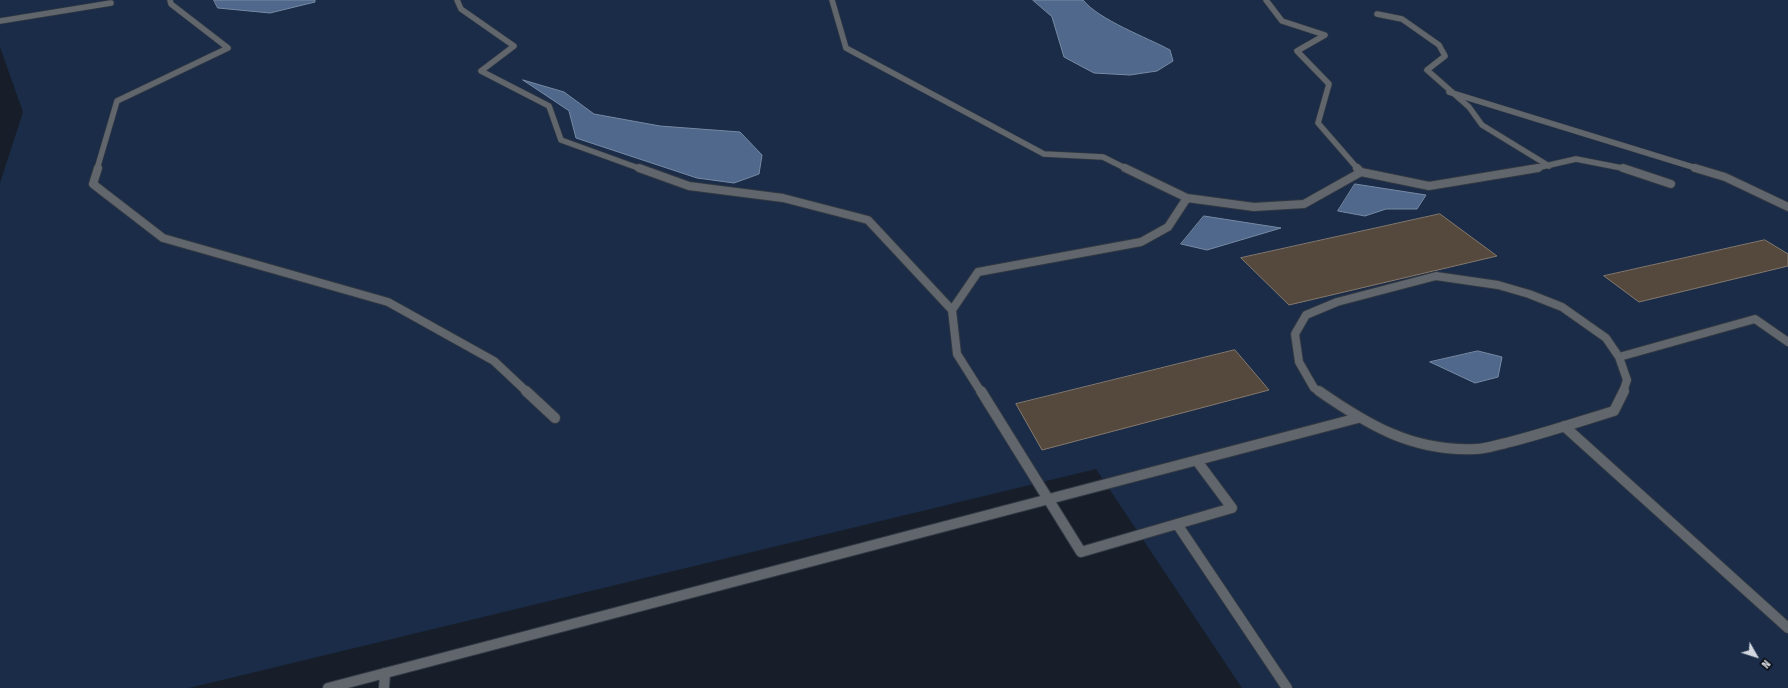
<!DOCTYPE html>
<style>
body{margin:0}
#map{position:relative;width:1788px;height:688px;overflow:hidden;background:#171e29;font-family:"Fira Sans Condensed",sans-serif}
canvas{display:block}
.north{position:absolute;left:1736px;top:636px;width:40px;height:40px;-webkit-text-stroke:3px #06080d;paint-order:stroke;rotate:129deg;font-size:11px;font-weight:700;line-height:16px;text-align:center;color:#d3d8e0}
.north::after{content:'';display:block;margin:auto;width:14px;height:18px;background:#d3d8e0;clip-path:polygon(50% 0,100% 100%,50% 72%,0 100%)}
</style>
<div id="map">
<canvas width="1788" height="688"></canvas>
<div class="north">N</div>
</div>
<script>
const c = document.querySelector('canvas').getContext('2d');
c.lineJoin = 'round';
function fill(path, color) { c.fillStyle = color; c.fill(path, 'evenodd'); }
function stroke(path, color, width, dash) { c.strokeStyle = color; c.lineWidth = width; c.lineCap = dash ? 'butt' : 'round'; c.setLineDash(dash || []); c.stroke(path); }
fill(new Path2D(`
 M 0,0 L 1788,0 L 1788,688 L 1242,688 L 1096,469 L 189,688 L 0,688 L 0,183 L 23,112 L 0,47 Z`), '#1a2c47');
const water = new Path2D(`
 M 214,0 L 315,0 L 315,2 L 270,13 L 218,8 Z
 M 1033,0 L 1083,0 C 1099,20 1146,37 1170,50 L 1173,61 L 1157,71 L 1130,75 L 1094,73 L 1064,57 L 1052,17 Z
 M 523,80 L 564,92 L 594,114 L 660,126 L 740,132 L 762,155 L 759,174 L 734,183 L 697,178 L 576,138 L 569,111 Z
 M 1355,184 L 1426,195 L 1417,209 L 1386,209 L 1365,216 L 1338,211 Z
 M 1204,216 L 1281,228 L 1207,250 L 1181,244 Z
 M 1478,351 L 1502,357 L 1498,377 L 1475,383 L 1430,362 Z`);
fill(water, '#4f688b');
stroke(water, '#778aa4', 1);
const building = new Path2D(`
 M 1440,214 L 1497,256 L 1289,305 L 1241,258 Z
 M 1765,240 L 1788,254 L 1788,266 L 1639,302 L 1604,276 Z
 M 1235,350 L 1269,390 L 1042,450 L 1016,404 Z`);
fill(building, '#55493e');
stroke(building, '#85786c', 1);
const serviceFar2 = new Path2D(`
 M 457,0 L 461,9 L 514,46 L 481,71 L 549,106 L 561,140 L 641,169
 M 832,0 L 846,48 L 1044,154 L 1103,157 L 1127,169
 M 1266,0 L 1282,21 L 1325,35 L 1297,51 L 1329,84 L 1318,123 L 1358,169
 M 1377,14 L 1402,19 L 1439,45 L 1445,56 L 1427,70 L 1469,107 L 1482,125 L 1549,166
 M 0,21 L 111,3
 M 1449,92 L 1699,169
 M 97,169 L 117,101 L 228,48 L 171,4 L 170,0
 M 1532,169 L 1576,159 L 1627,169`);
const serviceFar1 = new Path2D(`
 M 98,168 L 93,184 L 163,238 L 388,302 L 494,361 L 527,392
 M 639,168 L 689,186 L 783,198 L 868,220 L 952,310
 M 1125,168 L 1187,198
 M 1357,168 L 1361,172
 M 1623,168 L 1671,184
 M 1695,168 L 1725,177 L 1788,207
 M 1619,357 L 1755,319 L 1788,342
 M 981,392 L 957,354 L 952,310 L 978,272 L 1141,242 L 1168,227 L 1187,198 L 1254,207 L 1304,204 L 1361,172 L 1429,186 L 1538,168
 M 1320,392 L 1314,388 L 1299,362 L 1295,334 L 1306,315 L 1337,302 L 1436,276 L 1498,285 L 1529,294 L 1562,307 L 1606,338 L 1619,357 L 1627,380 L 1623,392`);
const service = new Path2D(`
 M 526,391 L 555,418
 M 981,391 L 1081,552 L 1177,524
 M 1319,391 C 1368,425 1413,452 1476,449 C 1486,449 1496,445 1506,443 C 1542,434 1578,422 1614,411 L 1624,391
 M 1564,426 L 1788,628
 M 1197,461 L 1232,508 L 1177,524 L 1287,688
 M 384,688 L 385,673`);
const minor = new Path2D(`
 M 328,688 L 1358,418`);
stroke(serviceFar2, '#313843', 7);
stroke(serviceFar1, '#313843', 10);
stroke(service, '#313843', 12);
stroke(minor, '#313843', 12);
stroke(serviceFar2, '#61666c', 5.5);
stroke(serviceFar1, '#61666c', 8);
stroke(service, '#61666c', 10);
stroke(minor, '#61666c', 10);
</script>
